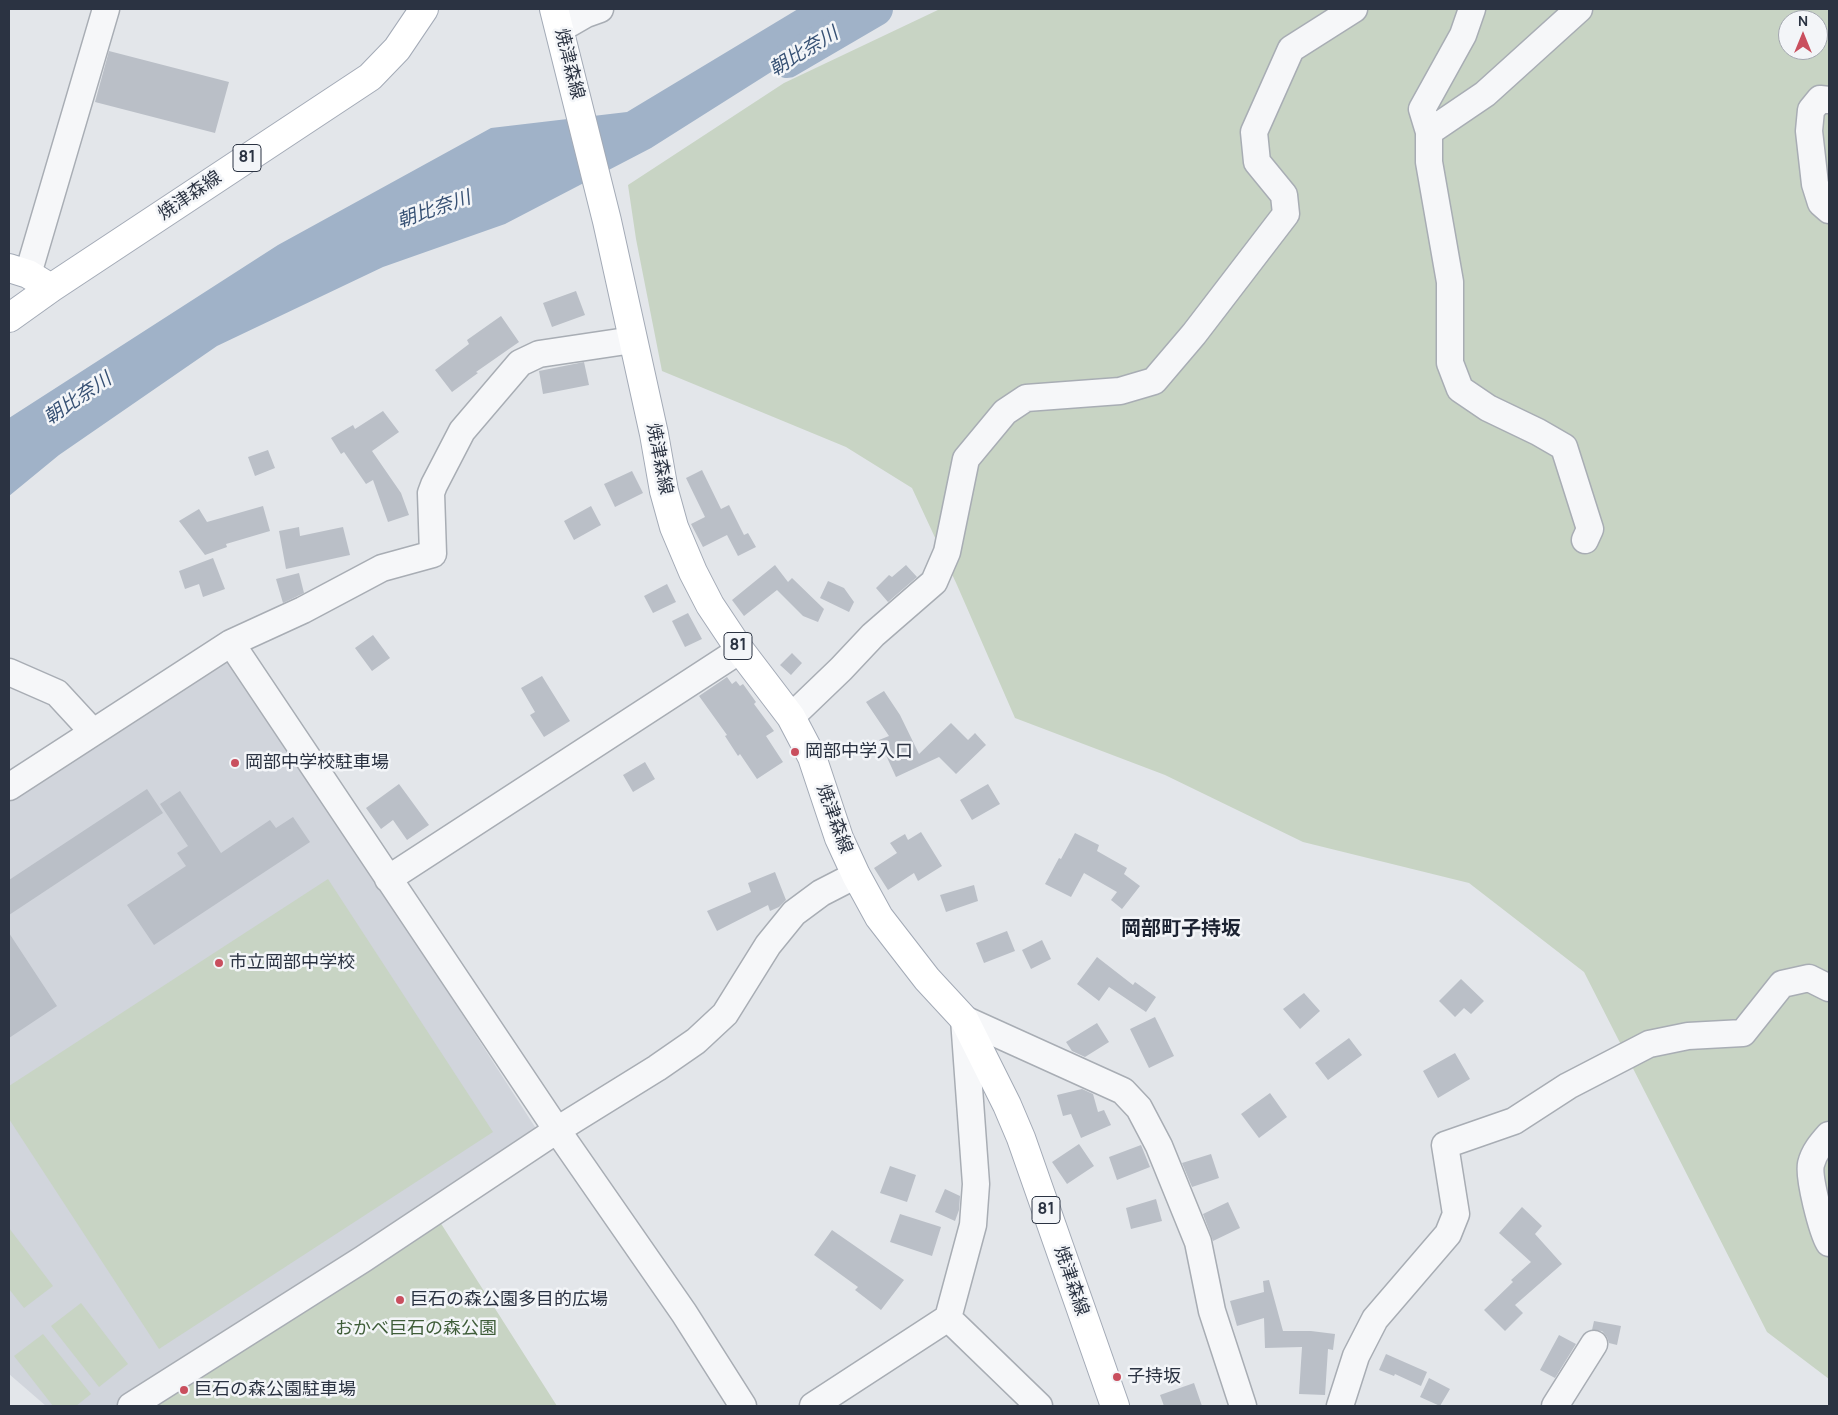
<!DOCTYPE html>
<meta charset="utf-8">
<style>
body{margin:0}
#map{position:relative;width:1838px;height:1415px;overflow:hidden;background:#e3e6ea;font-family:Manrope,sans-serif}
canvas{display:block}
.frame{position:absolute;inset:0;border:10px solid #2b3342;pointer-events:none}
.north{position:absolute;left:1778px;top:10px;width:50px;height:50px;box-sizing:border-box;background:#f3f5f8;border:1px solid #a3a7af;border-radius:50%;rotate:0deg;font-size:14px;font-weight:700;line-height:20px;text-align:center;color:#2b3342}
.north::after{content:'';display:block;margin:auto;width:18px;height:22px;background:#c94f5e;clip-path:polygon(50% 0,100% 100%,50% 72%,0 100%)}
</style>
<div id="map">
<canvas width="1838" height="1415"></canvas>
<div class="frame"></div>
<div class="north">N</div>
</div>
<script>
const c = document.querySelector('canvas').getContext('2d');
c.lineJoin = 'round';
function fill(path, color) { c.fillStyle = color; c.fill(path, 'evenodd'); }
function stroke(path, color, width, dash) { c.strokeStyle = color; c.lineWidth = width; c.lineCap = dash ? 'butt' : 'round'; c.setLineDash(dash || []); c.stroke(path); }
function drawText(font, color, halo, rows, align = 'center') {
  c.font = font + ' Manrope,"Noto Sans JP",sans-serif'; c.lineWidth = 5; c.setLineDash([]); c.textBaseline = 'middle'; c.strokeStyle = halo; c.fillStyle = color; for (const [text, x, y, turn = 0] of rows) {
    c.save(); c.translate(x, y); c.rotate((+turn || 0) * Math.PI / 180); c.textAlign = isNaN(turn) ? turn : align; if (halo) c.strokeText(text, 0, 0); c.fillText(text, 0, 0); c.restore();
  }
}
fill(new Path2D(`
 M 225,658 L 233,659 L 535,1127 L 532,1138 L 118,1406 L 46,1406 L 9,1374 L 9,799 Z`), '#d1d5dc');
fill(new Path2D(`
 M 940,9 L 1829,9 L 1829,1379 L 1767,1332 L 1584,972 L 1469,883 L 1303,842 L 1165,775 L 1015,718 L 957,585 L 912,488 L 846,447 L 662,371 L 636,239 L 628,185 L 784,83 ZM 1788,20 L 1818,20 L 1818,50 L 1788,50 Z
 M 328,879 L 493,1132 L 159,1349 L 9,1119 L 9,1086 Z
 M 440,1222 L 557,1406 L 143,1406 Z
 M 9,1228 L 53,1286 L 24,1308 L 9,1289 Z
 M 81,1303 L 128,1364 L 99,1387 L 51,1326 Z
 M 43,1334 L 91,1394 L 76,1406 L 53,1406 L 14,1356 Z`), '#c8d4c4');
fill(new Path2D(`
 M 798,9 L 874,9 L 828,36 L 651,148 L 505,224 L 383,267 L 217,346 L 59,455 L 9,496 L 9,418 L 278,245 L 491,128 L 627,112 Z`), '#a0b2c8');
stroke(new Path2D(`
 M 787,61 L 876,9`), '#a0b2c8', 34);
fill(new Path2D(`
 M 109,51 L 229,82 L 215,133 L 95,102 Z
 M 576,291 L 585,315 L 552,327 L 543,303 Z
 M 501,316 L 519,342 L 476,372 L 478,373 L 452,392 L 435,370 L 469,344 L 467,340 Z
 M 584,362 L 589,385 L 543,394 L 539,371 Z
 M 383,411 L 399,432 L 372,451 L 401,493 L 409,515 L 388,522 L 373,480 L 366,484 L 344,452 L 341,454 L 331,438 L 353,425 L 355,429 Z
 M 268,450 L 275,468 L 255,476 L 248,457 Z
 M 702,470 L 721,509 L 729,505 L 744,535 L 748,533 L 756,547 L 738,556 L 727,535 L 703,547 L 691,524 L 705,517 L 686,478 Z
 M 632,471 L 643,493 L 615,507 L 604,484 Z
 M 263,506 L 270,531 L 226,544 L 227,547 L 205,555 L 179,521 L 199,509 L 207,522 Z
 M 591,506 L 601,525 L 574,540 L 564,521 Z
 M 299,527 L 300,536 L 343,527 L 350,555 L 286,569 L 279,531 Z
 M 213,558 L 225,589 L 203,597 L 199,584 L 185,589 L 179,571 Z
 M 775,565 L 788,582 L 792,578 L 824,609 L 818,622 L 803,616 L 777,590 L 744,616 L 732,600 Z
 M 906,565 L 917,577 L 888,602 L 876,588 L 889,575 L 892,577 Z
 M 299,573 L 304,593 L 283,603 L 276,579 Z
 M 828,581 L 844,588 L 854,602 L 849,612 L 820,598 Z
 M 667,584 L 676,602 L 653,613 L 644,596 Z
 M 688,613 L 702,639 L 685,647 L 672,621 Z
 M 373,635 L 390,658 L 372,671 L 355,648 Z
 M 792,653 L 802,663 L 791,675 L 780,665 Z
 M 542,676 L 570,721 L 544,737 L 530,715 L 535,712 L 521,688 Z
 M 727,677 L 732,684 L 736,681 L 740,686 L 743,684 L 756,702 L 754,704 L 774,731 L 766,736 L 783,762 L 757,779 L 740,754 L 738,756 L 725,736 L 727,735 L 699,696 Z
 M 884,691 L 900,715 L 919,754 L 951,723 L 968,740 L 975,733 L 986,745 L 956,774 L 939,757 L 896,777 L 879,740 L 889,736 L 866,702 Z
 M 645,762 L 655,779 L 633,792 L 623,775 Z
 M 399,784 L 429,825 L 407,840 L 393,820 L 381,829 L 366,808 Z
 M 988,784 L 1000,804 L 972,820 L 960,800 Z
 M 147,789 L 163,813 L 9,915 L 9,880 Z
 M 180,791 L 221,853 L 270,820 L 276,828 L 293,817 L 310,842 L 154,945 L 127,905 L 186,866 L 177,853 L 188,846 L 160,804 Z
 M 921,832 L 942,866 L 918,881 L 914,873 L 888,890 L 874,868 L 897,853 L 890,843 L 905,834 L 908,840 Z
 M 1075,833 L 1099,845 L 1097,851 L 1127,868 L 1124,874 L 1140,886 L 1122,909 L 1111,900 L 1117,892 L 1084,873 L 1071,897 L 1045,884 L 1059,858 L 1061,859 Z
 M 775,872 L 786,900 L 779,907 L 770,911 L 768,905 L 717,931 L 707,911 L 751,892 L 748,883 Z
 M 974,885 L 978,901 L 946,912 L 940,895 Z
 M 1007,931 L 1015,951 L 984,963 L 976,943 Z
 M 9,933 L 57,1006 L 9,1038 Z
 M 1042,940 L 1051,959 L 1031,969 L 1022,950 Z
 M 1097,957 L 1133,985 L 1135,982 L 1156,997 L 1146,1012 L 1109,987 L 1099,1001 L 1077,984 Z
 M 1461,979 L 1484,1001 L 1471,1014 L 1464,1008 L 1455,1017 L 1439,1001 Z
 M 1304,993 L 1320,1011 L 1300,1029 L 1283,1009 Z
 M 1155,1017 L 1174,1056 L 1149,1068 L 1130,1029 Z
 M 1097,1023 L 1109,1042 L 1085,1057 L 1072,1051 L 1066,1042 Z
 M 1349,1038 L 1362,1055 L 1328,1080 L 1315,1063 Z
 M 1455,1053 L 1470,1079 L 1438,1098 L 1423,1071 Z
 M 1082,1089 L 1093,1094 L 1098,1112 L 1104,1110 L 1111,1125 L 1081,1138 L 1071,1114 L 1063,1116 L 1057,1095 Z
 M 1270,1093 L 1287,1117 L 1259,1138 L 1241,1114 Z
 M 1079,1144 L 1094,1166 L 1067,1184 L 1052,1162 Z
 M 1141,1145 L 1150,1167 L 1117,1180 L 1109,1157 Z
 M 1211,1154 L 1219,1178 L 1192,1187 L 1182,1163 Z
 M 890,1166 L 916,1175 L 907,1202 L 880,1193 Z
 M 945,1189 L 960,1196 L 959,1210 L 955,1221 L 935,1212 Z
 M 1156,1199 L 1162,1221 L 1131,1229 L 1126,1208 Z
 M 1228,1202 L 1240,1228 L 1213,1241 L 1203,1214 Z
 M 1522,1207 L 1542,1226 L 1535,1234 L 1562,1264 L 1515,1305 L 1523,1313 L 1505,1331 L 1484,1310 L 1513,1282 L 1511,1280 L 1531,1262 L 1499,1233 Z
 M 900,1214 L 941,1227 L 932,1256 L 890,1242 Z
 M 832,1230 L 904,1280 L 881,1310 L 855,1290 L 858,1287 L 814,1255 Z
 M 1269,1280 L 1283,1331 L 1311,1331 L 1335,1334 L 1333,1350 L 1328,1349 L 1325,1395 L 1299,1394 L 1302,1347 L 1265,1348 L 1264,1318 L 1237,1326 L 1230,1301 L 1264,1292 L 1263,1281 Z
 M 1594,1321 L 1621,1326 L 1617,1345 L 1609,1343 L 1607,1337 L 1602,1331 L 1592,1330 Z
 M 1559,1335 L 1576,1344 L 1555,1378 L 1540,1370 Z
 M 1386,1354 L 1427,1372 L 1421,1386 L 1395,1374 L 1394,1376 L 1379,1370 Z
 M 1429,1378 L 1450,1389 L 1440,1406 L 1420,1397 Z
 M 1194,1383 L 1202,1406 L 1164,1406 L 1160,1395 Z`), '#babfc7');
const minor = new Path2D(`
 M 1472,9 L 1463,35 L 1422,109 L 1429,132 L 1429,162 L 1450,282 L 1450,363 L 1460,389 L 1488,408 L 1538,432 L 1564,447 L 1590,529 L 1585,540
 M 560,29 L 586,14 L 600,9
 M 1829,100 L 1820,99 L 1811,110 L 1809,131 L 1815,184 L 1821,203 L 1829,210
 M 1429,132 L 1485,94 L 1579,9
 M 28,274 L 106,9
 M 231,643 L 557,1130 L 684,1313 L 743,1406
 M 9,672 L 57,693 L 93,732
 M 791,717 L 841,669 L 873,635 L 934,582 L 947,552 L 966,459 L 1005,412 L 1026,398 L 1120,391 L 1154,381 L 1194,334 L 1286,214 L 1284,195 L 1257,162 L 1254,132 L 1291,49 L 1354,9
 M 9,787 L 231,643 L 303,610 L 382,568 L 433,554 L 431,493 L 434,485 L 462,431 L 520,363 L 539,354 L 633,340
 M 388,879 L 740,650
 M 1829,1135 C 1821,1144 1814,1152 1811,1164 C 1808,1177 1822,1231 1829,1243
 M 948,1318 L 1039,1406
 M 131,1406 L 363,1259 L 557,1130 L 657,1068 L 696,1041 L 725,1014 L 768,945 L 794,913 L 821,893 L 856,875
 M 813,1406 L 948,1318 L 973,1225 L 976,1184 L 964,1019 L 1123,1091 L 1139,1108 L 1159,1146 L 1198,1242 L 1212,1311 L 1243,1406
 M 1340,1406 L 1356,1356 L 1375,1319 L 1448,1234 L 1456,1214 L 1445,1145 L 1514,1121 L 1568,1086 L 1649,1044 L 1688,1036 L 1743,1033 L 1782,984 L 1809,978 L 1829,988
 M 1555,1406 L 1594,1344`);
const major = new Path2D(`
 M 554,9 L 607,221 L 654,434 L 664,491 L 674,527 L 693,572 L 710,605 L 740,650 L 791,717 L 812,757 L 839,838 L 856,875 L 879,917 L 927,979 L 964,1019 L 1007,1105 L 1021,1138 L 1115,1406
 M 9,268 L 28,274 L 51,288
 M 9,318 L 51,288 L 370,77 L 397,49 L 424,9`);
stroke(minor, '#a8adb4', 29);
stroke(major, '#a3aab6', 30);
stroke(minor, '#f6f7f9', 26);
stroke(major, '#fff', 28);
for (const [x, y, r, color] of [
 [795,752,5,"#c94f5e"],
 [235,763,5,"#c94f5e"],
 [219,963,5,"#c94f5e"],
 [400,1300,5,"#c94f5e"],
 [1117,1377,5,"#c94f5e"],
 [184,1390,5,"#c94f5e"]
]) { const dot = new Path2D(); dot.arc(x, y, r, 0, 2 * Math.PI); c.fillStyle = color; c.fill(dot); stroke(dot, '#f3f5f8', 2); }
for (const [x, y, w] of [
 [247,158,28],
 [738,646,28],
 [1046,1210,28]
]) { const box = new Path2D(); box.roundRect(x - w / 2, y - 13.5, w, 27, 4); c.fillStyle = '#f3f5f8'; c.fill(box); stroke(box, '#2b3342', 1); }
drawText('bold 16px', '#2b3342', null, [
 ["81",247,158],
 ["81",738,646],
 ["81",1046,1210]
]);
drawText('18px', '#2b3342', '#f3f5f8', [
 ["焼津森線",569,64,76],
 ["焼津森線",190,196,-34],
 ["焼津森線",659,459,79],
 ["焼津森線",834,819,70],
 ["焼津森線",1071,1281,71]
]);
drawText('18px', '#2b3342', '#f3f5f8', [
 ["岡部中学入口",805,752],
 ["岡部中学校駐車場",245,763],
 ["市立岡部中学校",229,963],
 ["巨石の森公園多目的広場",410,1300],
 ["子持坂",1127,1377],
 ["巨石の森公園駐車場",194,1390]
], 'left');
drawText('18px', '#3f5d39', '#f3f5f8', [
 ["おかべ巨石の森公園",416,1329]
]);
drawText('italic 19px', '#375174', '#f3f5f8', [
 ["朝比奈川",804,52,-31],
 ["朝比奈川",434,210,-19],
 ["朝比奈川",78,399,-34]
]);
drawText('bold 20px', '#1d2433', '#f3f5f8', [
 ["岡部町子持坂",1181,929]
]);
</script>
